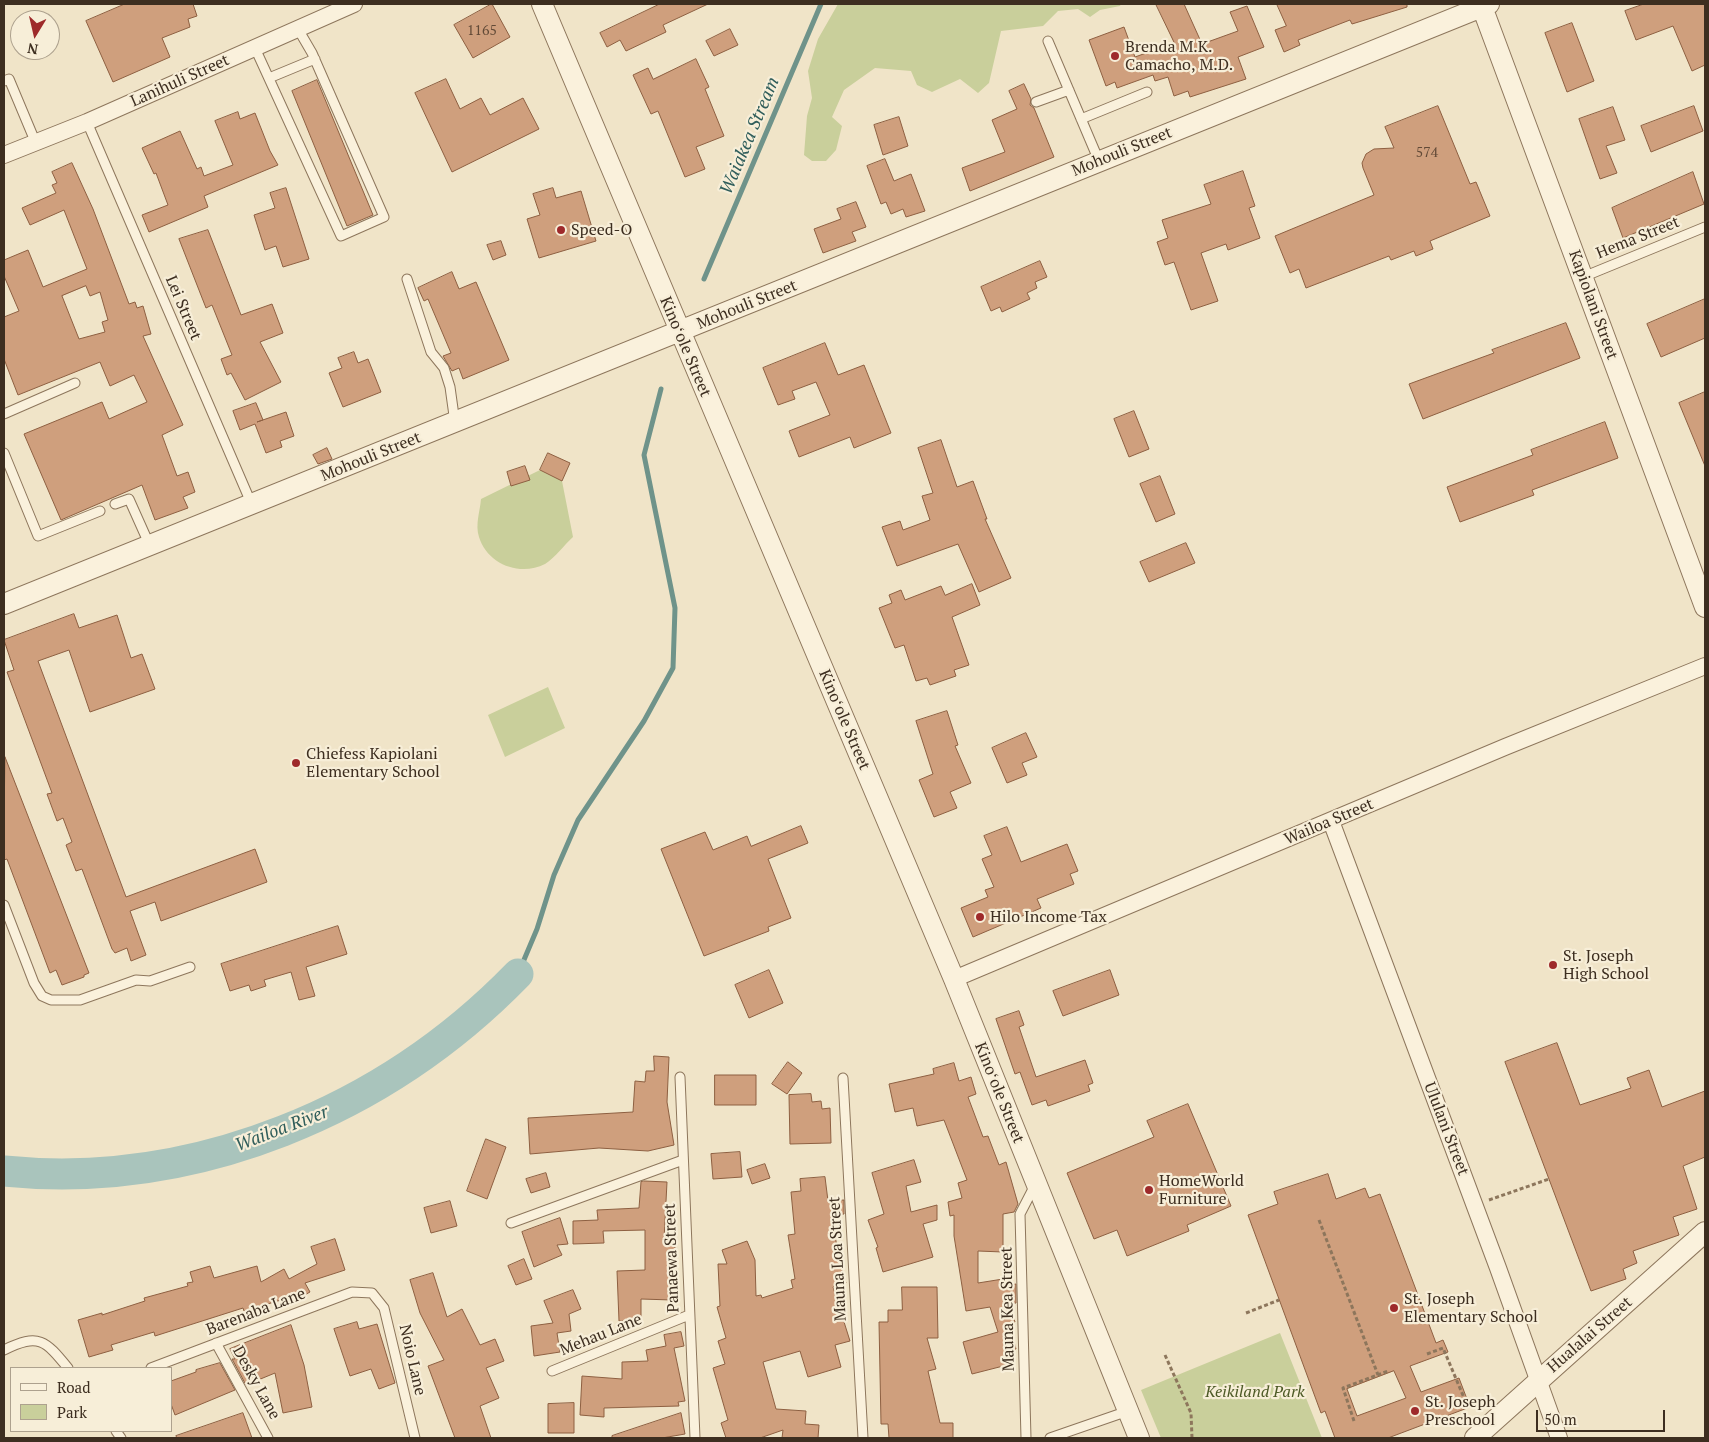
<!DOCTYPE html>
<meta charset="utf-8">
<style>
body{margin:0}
#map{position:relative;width:1709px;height:1442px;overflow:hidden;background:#f0e4c8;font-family:"PT Serif",serif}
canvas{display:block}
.frame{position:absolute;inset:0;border:5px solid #3d2e20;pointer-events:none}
.legend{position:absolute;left:10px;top:1367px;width:162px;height:65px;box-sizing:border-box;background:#f7eed8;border:1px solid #ada18e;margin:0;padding:6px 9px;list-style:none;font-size:15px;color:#3d2e20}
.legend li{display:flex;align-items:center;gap:10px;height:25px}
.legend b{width:25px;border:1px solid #ada18e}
.north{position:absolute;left:10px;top:10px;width:50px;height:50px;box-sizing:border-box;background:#f7eed8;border:1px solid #ada18e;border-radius:50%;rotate:189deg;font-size:14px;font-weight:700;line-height:20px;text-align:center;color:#3d2e20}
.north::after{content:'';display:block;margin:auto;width:18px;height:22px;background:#9e2a2b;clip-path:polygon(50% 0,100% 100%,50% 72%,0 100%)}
.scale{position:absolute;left:1536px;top:1410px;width:129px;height:22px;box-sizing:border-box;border:2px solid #3d2e20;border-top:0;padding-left:6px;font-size:15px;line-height:18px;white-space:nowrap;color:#3d2e20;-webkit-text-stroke:4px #f7eed8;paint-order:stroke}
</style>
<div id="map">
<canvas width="1709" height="1442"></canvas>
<div class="frame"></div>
<ul class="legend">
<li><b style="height:6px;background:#faf1dc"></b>Road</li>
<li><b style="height:14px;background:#c9cf9b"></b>Park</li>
</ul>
<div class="north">N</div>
<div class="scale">50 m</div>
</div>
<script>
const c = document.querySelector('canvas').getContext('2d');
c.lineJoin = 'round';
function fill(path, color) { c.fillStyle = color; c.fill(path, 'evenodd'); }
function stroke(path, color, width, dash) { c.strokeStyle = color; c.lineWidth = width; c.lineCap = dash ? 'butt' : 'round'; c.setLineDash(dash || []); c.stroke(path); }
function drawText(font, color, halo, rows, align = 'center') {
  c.font = font + ' "PT Serif",serif'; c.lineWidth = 4.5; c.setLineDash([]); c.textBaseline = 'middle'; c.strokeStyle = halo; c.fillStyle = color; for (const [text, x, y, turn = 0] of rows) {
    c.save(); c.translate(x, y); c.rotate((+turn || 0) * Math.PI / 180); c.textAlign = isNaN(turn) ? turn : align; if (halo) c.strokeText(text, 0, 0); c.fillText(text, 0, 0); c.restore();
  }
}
fill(new Path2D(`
 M 838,4 L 1121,4 L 1120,6 L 1100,10 L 1090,17 L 1078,9 L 1058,11 L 1043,26 L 1001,31 L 989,83 L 978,93 L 960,79 L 932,92 L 917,85 L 911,71 L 875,68 L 844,90 L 832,117 L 842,126 L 836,150 L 826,161 L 812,161 L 804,155 L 807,116 L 812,98 L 808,71 L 818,39 Z
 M 540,470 L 562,481 L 573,537 C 563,546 556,557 545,564 C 520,577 487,564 479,537 C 475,524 480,512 481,499 Z
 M 548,687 L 565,728 L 505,757 L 488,715 Z
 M 1280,1333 L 1322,1438 L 1161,1438 L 1141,1390 Z`), '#c9cf9b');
stroke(new Path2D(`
 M 704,279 L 821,4
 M 518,974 L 537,929 L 554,875 L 578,820 L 644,721 L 673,668 L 675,608 L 644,455 L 661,389`), '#6f938a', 5);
stroke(new Path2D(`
 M 4,1171 C 195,1190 385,1111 518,974`), '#a9c4bc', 31);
const building = new Path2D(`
 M 125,4 L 193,4 L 197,16 L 188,19 L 190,27 L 162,38 L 170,57 L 113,82 L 86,21 Z
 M 492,4 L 510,37 L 473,58 L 454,25 Z
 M 660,4 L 708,4 L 663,25 L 666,32 L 626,51 L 620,40 L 607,47 L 600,33 Z
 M 1156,4 L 1184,4 L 1202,44 L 1238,31 L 1230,12 L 1247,6 L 1264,47 L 1238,57 L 1246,79 L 1190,97 L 1188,91 L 1174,96 L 1168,77 L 1155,81 L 1153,75 L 1117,88 L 1115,82 L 1106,86 L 1089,40 L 1124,27 L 1135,57 L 1174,43 Z
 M 1277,4 L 1407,4 L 1407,7 L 1352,24 L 1350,20 L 1298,40 L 1300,45 L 1284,52 L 1275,30 L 1286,26 Z
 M 1644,4 L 1705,4 L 1705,65 L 1692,71 L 1673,26 L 1636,40 L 1625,11 Z
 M 1572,23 L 1594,81 L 1567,92 L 1545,33 Z
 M 730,29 L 738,45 L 714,56 L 706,41 Z
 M 696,59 L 709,87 L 705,89 L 724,136 L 696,147 L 705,169 L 685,177 L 658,111 L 651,114 L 633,75 L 648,68 L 653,79 Z
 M 446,79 L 460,109 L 481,98 L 490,115 L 523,98 L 539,129 L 452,172 L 415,93 Z
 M 317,80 L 373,215 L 347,226 L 292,91 Z
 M 1024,84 L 1031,99 L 1030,105 L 1034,108 L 1054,157 L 970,191 L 962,168 L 1005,152 L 992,120 L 1017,109 L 1009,91 Z
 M 1438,106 L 1470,184 L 1476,182 L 1490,216 L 1430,241 L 1433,249 L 1416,256 L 1414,251 L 1391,260 L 1389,256 L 1306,288 L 1299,269 L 1290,273 L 1275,236 L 1374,195 L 1363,168 L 1362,163 L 1366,154 L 1374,149 L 1394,148 L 1385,127 Z
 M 1694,106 L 1703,131 L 1651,152 L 1641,126 Z
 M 1613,107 L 1625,140 L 1606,146 L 1617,173 L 1600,179 L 1579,119 Z
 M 238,112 L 240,119 L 255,113 L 270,151 L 278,165 L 204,196 L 208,207 L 149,232 L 142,215 L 168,205 L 156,173 L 154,174 L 142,148 L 180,131 L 197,169 L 201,167 L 204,176 L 233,165 L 215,121 Z
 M 899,117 L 908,146 L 883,155 L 874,125 Z
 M 885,159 L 894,181 L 911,174 L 925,211 L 906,217 L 903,209 L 891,214 L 886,202 L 881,204 L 867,166 Z
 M 72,163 L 93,209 L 129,304 L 135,302 L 137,308 L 143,306 L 151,334 L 143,336 L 183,425 L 162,435 L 177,476 L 188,472 L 195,492 L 183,497 L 188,508 L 155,520 L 142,485 L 61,520 L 24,434 L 102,402 L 109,419 L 147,402 L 134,375 L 110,386 L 100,362 L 18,395 L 4,359 L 4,317 L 19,311 L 4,276 L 4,260 L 28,250 L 43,287 L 87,269 L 64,210 L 30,225 L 22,208 L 56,193 L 52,185 L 57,183 L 52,172 ZM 86,286 L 90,296 L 100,292 L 108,320 L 102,322 L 105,332 L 79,339 L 62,296 Z
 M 1243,171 L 1255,206 L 1249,208 L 1260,238 L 1228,250 L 1226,244 L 1201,253 L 1218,301 L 1191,310 L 1174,262 L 1165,265 L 1157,242 L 1168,238 L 1162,220 L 1211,204 L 1204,185 Z
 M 1693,172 L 1704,204 L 1623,238 L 1612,208 Z
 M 286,188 L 309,259 L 283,267 L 276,246 L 265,250 L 254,215 L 275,208 L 270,193 Z
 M 553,188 L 556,198 L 581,191 L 596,241 L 539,258 L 527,219 L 540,215 L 533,194 Z
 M 856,202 L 866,227 L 852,232 L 856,241 L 823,253 L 814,229 L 841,219 L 837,209 Z
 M 208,230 L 241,315 L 272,304 L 283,333 L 260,342 L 281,382 L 245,400 L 231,373 L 227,375 L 221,359 L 232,355 L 212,305 L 206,308 L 179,239 Z
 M 501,241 L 506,255 L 493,260 L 487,245 Z
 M 1040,261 L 1047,277 L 1035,282 L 1037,288 L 1027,293 L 1030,299 L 1002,312 L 1000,307 L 991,311 L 981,287 Z
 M 452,272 L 459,289 L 476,282 L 509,360 L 463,379 L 459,368 L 452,371 L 443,356 L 451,353 L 428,299 L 424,301 L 418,288 Z
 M 1705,299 L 1705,338 L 1661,357 L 1647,324 Z
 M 1566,323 L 1580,358 L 1423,419 L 1409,384 L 1494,353 L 1492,350 Z
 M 825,343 L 838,375 L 864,365 L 891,433 L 854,448 L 850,437 L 799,457 L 789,431 L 830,415 L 816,382 L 792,391 L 795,399 L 778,405 L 763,368 Z
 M 354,352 L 358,363 L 368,359 L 381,392 L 343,407 L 329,373 L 342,368 L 338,358 Z
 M 1705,392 L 1705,466 L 1679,403 Z
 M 256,403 L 263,420 L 257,422 L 286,412 L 294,436 L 280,441 L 282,447 L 266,453 L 255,424 L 240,430 L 233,411 Z
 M 1134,411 L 1149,449 L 1129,457 L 1114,419 Z
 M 1605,422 L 1618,458 L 1532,490 L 1534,495 L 1460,522 L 1447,487 L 1533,455 L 1531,450 Z
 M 941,440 L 957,487 L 973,481 L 987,519 L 985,519 L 1011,578 L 979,592 L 958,544 L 897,566 L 882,527 L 900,521 L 903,530 L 930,520 L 922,496 L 933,493 L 918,448 Z
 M 327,448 L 332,459 L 318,464 L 313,455 Z
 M 548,453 L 570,463 L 562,481 L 540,470 Z
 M 525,466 L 530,480 L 511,486 L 507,472 Z
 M 1160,476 L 1175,514 L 1156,522 L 1140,484 Z
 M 1186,543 L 1195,563 L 1149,582 L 1140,562 Z
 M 972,584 L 980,605 L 952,617 L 969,665 L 954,670 L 956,676 L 930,685 L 927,678 L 916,681 L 904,645 L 895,648 L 879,608 L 892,603 L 889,595 L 901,590 L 905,600 L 941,586 L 945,595 Z
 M 74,614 L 79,628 L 117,615 L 131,658 L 142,654 L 155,689 L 90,712 L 69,650 L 38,661 L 126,897 L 255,849 L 267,882 L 161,921 L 155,902 L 130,911 L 146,955 L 131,961 L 127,948 L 115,953 L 112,949 L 82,869 L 76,871 L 66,845 L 72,842 L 63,818 L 57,821 L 47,794 L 52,793 L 7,672 L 14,670 L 4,640 Z
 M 947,711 L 958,745 L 955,746 L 971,783 L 950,792 L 957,808 L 934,817 L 919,780 L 933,774 L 916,721 Z
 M 1026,733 L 1037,757 L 1022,763 L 1027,775 L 1007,783 L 992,748 Z
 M 5,757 L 89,973 L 84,975 L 84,977 L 62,985 L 56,970 L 50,973 L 7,859 L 4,860 Z
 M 801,826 L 808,843 L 768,859 L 791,918 L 768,927 L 769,931 L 704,956 L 661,849 L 705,832 L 713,850 L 747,836 L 751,846 Z
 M 1007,827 L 1021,862 L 1067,844 L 1078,871 L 1070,874 L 1074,884 L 1037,899 L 1041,908 L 973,937 L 961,908 L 988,897 L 985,890 L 994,887 L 982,859 L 992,855 L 984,836 Z
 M 338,926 L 347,954 L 306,967 L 315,996 L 299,1000 L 291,972 L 264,980 L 266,986 L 251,991 L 249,985 L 230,991 L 221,964 Z
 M 769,970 L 783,1003 L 749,1018 L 735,985 Z
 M 1110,970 L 1119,995 L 1063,1016 L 1053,991 Z
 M 1019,1011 L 1024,1025 L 1019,1027 L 1036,1077 L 1085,1060 L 1093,1083 L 1088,1085 L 1090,1091 L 1048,1106 L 1046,1100 L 1032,1105 L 1020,1072 L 1015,1074 L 996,1019 Z
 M 1557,1043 L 1580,1105 L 1631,1088 L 1627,1078 L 1649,1070 L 1662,1107 L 1705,1091 L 1705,1157 L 1683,1166 L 1697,1209 L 1673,1217 L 1679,1235 L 1633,1251 L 1637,1263 L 1623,1269 L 1626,1279 L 1591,1291 L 1505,1062 Z
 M 654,1056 L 669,1057 L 667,1102 L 674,1145 L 648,1151 L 599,1148 L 530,1154 L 528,1118 L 633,1112 L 635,1081 L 645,1082 L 646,1071 L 654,1071 Z
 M 788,1062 L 802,1073 L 787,1094 L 772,1084 Z
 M 954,1063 L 959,1081 L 971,1077 L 976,1094 L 968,1097 L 983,1137 L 988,1136 L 999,1165 L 1006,1162 L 1018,1204 L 1014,1212 L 1003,1214 L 1003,1252 L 978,1251 L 978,1283 L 1003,1279 L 1004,1286 L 1016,1284 L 1016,1303 L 1009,1304 L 1015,1322 L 1009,1324 L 1016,1349 L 1007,1352 L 1011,1364 L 972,1374 L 963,1342 L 998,1332 L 990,1307 L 966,1311 L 954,1236 L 954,1215 L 950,1216 L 948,1202 L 962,1198 L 958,1183 L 967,1180 L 944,1120 L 917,1126 L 913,1108 L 895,1112 L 889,1084 L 934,1074 L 933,1069 Z
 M 715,1075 L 756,1075 L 756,1105 L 715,1105 Z
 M 811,1094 L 812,1102 L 821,1101 L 822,1109 L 830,1108 L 831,1143 L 790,1144 L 789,1095 Z
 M 1188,1104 L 1231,1206 L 1187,1225 L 1189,1231 L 1127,1256 L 1117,1230 L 1094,1239 L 1067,1173 L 1154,1137 L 1147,1121 Z
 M 486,1139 L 506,1147 L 487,1199 L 467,1191 Z
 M 740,1152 L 742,1177 L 713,1179 L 711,1154 Z
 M 914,1160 L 921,1182 L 906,1186 L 911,1212 L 937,1205 L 937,1220 L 923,1224 L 933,1257 L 883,1272 L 876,1248 L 878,1247 L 868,1220 L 884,1214 L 872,1173 Z
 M 765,1164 L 770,1178 L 752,1184 L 747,1170 Z
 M 546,1173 L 550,1187 L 531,1193 L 526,1179 Z
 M 1328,1174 L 1336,1199 L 1365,1188 L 1369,1198 L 1380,1194 L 1436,1343 L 1443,1340 L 1448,1352 L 1410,1366 L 1421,1392 L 1459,1378 L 1470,1407 L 1388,1438 L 1335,1438 L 1325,1411 L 1321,1413 L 1248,1215 L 1278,1204 L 1274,1192 ZM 1394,1371 L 1406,1398 L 1357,1416 L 1347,1389 Z
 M 825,1177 L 828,1201 L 844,1200 L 844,1214 L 832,1215 L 839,1261 L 846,1283 L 833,1287 L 850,1341 L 835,1345 L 841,1367 L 808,1377 L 800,1351 L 763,1362 L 776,1409 L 806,1411 L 805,1424 L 819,1425 L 818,1438 L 782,1438 L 783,1430 L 760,1438 L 726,1438 L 721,1423 L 728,1420 L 713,1368 L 725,1364 L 718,1341 L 726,1338 L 717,1307 L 720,1306 L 718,1264 L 727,1264 L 722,1250 L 747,1241 L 755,1260 L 756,1296 L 761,1295 L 762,1298 L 793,1288 L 791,1280 L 795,1279 L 788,1235 L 795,1234 L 791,1192 L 801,1191 L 800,1179 Z
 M 644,1181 L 667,1182 L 664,1240 L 675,1240 L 675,1258 L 671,1258 L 672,1300 L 641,1299 L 641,1320 L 619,1321 L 617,1271 L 645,1270 L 645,1230 L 603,1231 L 604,1243 L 573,1244 L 573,1221 L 598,1220 L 597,1210 L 639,1208 L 641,1182 Z
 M 450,1201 L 457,1226 L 431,1233 L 424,1208 Z
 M 560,1218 L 568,1244 L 557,1245 L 562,1255 L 534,1267 L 522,1232 Z
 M 335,1239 L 345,1270 L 305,1283 L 310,1292 L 285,1306 L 281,1300 L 244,1311 L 243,1308 L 155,1336 L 154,1332 L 111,1345 L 113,1350 L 89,1357 L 78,1320 L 102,1313 L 102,1315 L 145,1301 L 144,1298 L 188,1286 L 187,1283 L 193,1282 L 190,1272 L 210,1266 L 214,1278 L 257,1266 L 261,1282 L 284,1269 L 289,1279 L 317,1264 L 311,1247 Z
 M 524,1259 L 532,1279 L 516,1285 L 508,1266 Z
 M 433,1273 L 447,1317 L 462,1309 L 480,1345 L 495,1339 L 504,1361 L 486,1368 L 499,1398 L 480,1406 L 491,1438 L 455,1438 L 428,1366 L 444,1360 L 420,1313 L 410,1280 Z
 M 902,1287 L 937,1287 L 938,1338 L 927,1338 L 936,1369 L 928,1371 L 940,1423 L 953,1423 L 953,1438 L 889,1438 L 888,1424 L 881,1424 L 879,1322 L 888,1322 L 888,1310 L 902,1310 Z
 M 573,1290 L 581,1309 L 569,1314 L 571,1331 L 557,1333 L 560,1352 L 534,1356 L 531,1326 L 553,1323 L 544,1301 Z
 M 357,1322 L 359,1329 L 377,1324 L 395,1383 L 379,1389 L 371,1369 L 350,1376 L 334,1329 Z
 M 291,1325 L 304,1365 L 312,1407 L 283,1413 L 275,1373 L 246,1385 L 232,1359 L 235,1359 L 230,1349 Z
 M 681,1332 L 684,1346 L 674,1348 L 685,1401 L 678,1402 L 679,1406 L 604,1408 L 604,1417 L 580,1415 L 582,1376 L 622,1379 L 622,1362 L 648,1361 L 646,1350 L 666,1346 L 664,1335 Z
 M 220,1363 L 235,1390 L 175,1415 L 171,1404 L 171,1381 L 196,1372 L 196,1370 Z
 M 574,1403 L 574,1433 L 548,1433 L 548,1404 Z
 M 243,1413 L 252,1438 L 177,1438 L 176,1436 Z
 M 681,1413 L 685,1434 L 662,1438 L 612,1438 L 612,1436 Z`);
fill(building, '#cf9f7d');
stroke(building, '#8d5f41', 1);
const service = new Path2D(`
 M 1048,41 L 1099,161
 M 255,48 L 341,236 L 384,217 L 312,53 L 298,29
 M 269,78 L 315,59
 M 4,81 L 9,79 L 35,141
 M 1036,102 L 1069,90
 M 1081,119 L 1147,92
 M 87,122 L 252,505
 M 1583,277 L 1705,227
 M 407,279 L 431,352 L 444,368 L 450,387 L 455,423
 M 4,414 L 75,383
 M 4,453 L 38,536 L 100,511
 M 115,504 L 129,499 L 150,546
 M 4,905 L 34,983 L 42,996 L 51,1000 L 80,1000 L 136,980 L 150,981 L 190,967
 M 680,1077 L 695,1438
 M 843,1078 L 863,1438
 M 511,1223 L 683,1160
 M 216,1343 L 268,1438
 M 4,1350 C 39,1333 45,1340 68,1368
 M 151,1368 L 352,1292 L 372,1293 L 384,1308 L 415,1438
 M 552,1371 L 689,1315
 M 116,1431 L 121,1438
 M 1026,1438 L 1020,1214 L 1035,1185
 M 1050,1438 L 1128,1411`);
const minor = new Path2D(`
 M 4,155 L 87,122 L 354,4
 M 1331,821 L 1498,1268 L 1559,1438
 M 954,979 L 1505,747 L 1705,666`);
const tertiary = new Path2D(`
 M 542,4 L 954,979 L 1139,1438
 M 1481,4 L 1705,607
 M 4,604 L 1489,4
 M 1475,1438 L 1705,1232`);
stroke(service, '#8d765c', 11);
stroke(minor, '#8d765c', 18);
stroke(tertiary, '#8d765c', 22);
stroke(new Path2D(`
 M 1489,1200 L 1549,1179
 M 1319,1220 L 1378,1375
 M 1246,1313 L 1279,1300
 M 1427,1354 L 1443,1348 L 1465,1400 L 1454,1405
 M 1165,1355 L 1191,1413 L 1192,1438
 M 1354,1421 L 1343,1388 L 1388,1371`), '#8d765c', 3, [4, 2.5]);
stroke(service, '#faf1dc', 9);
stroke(minor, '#faf1dc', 16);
stroke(tertiary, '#faf1dc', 20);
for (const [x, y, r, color] of [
 [1115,56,5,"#9e2a2b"],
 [561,230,5,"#9e2a2b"],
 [296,763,5,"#9e2a2b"],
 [980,917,5,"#9e2a2b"],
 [1553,965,5,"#9e2a2b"],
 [1149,1190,5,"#9e2a2b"],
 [1394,1308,5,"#9e2a2b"],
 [1415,1411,5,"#9e2a2b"]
]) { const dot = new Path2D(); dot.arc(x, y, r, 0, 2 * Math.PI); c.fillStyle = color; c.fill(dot); stroke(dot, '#f7eed8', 2); }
drawText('14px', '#624a37', null, [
 ["1165",482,31],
 ["574",1427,153]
]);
drawText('16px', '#3d2e20', '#f7eed8', [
 ["Brenda M.K.",1125,47],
 ["Camacho, M.D.",1125,65],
 ["Speed-O",571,230],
 ["Chiefess Kapiolani",306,754],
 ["Elementary School",306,772],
 ["Hilo Income Tax",990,917],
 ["St. Joseph",1563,956],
 ["High School",1563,974],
 ["HomeWorld",1159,1181],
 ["Furniture",1159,1199],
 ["St. Joseph",1404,1299],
 ["Elementary School",1404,1317],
 ["St. Joseph",1425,1402],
 ["Preschool",1425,1420]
], 'left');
drawText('16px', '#3d2e20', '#f7eed8', [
 ["Lanihuli Street",180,81,-24],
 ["Mohouli Street",1122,152,-22],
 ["Hema Street",1638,238,-22],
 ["Mohouli Street",747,305,-22],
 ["Kapiolani Street",1593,305,70],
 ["Lei Street",183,308,67],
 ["Kinoʻole Street",685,347,67],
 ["Mohouli Street",371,457,-22],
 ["Kinoʻole Street",844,720,67],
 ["Wailoa Street",1329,822,-23],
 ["Kinoʻole Street",999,1093,68],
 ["Ululani Street",1446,1129,69],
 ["Panaewa Street",672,1258,-92],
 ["Mauna Loa Street",838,1259,-93],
 ["Mauna Kea Street",1008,1309,-91],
 ["Barenaba Lane",256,1312,-21],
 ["Mehau Lane",601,1335,-22],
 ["Hualalai Street",1590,1335,-41],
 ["Noio Lane",412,1360,77],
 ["Desky Lane",256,1383,61]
]);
drawText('italic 16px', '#4d5a26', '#f7eed8', [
 ["Keikiland Park",1255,1392]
]);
drawText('italic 18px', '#2f5d5a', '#f7eed8', [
 ["Waiakea Stream",750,136,-67],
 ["Wailoa River",282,1129,-21]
]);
</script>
